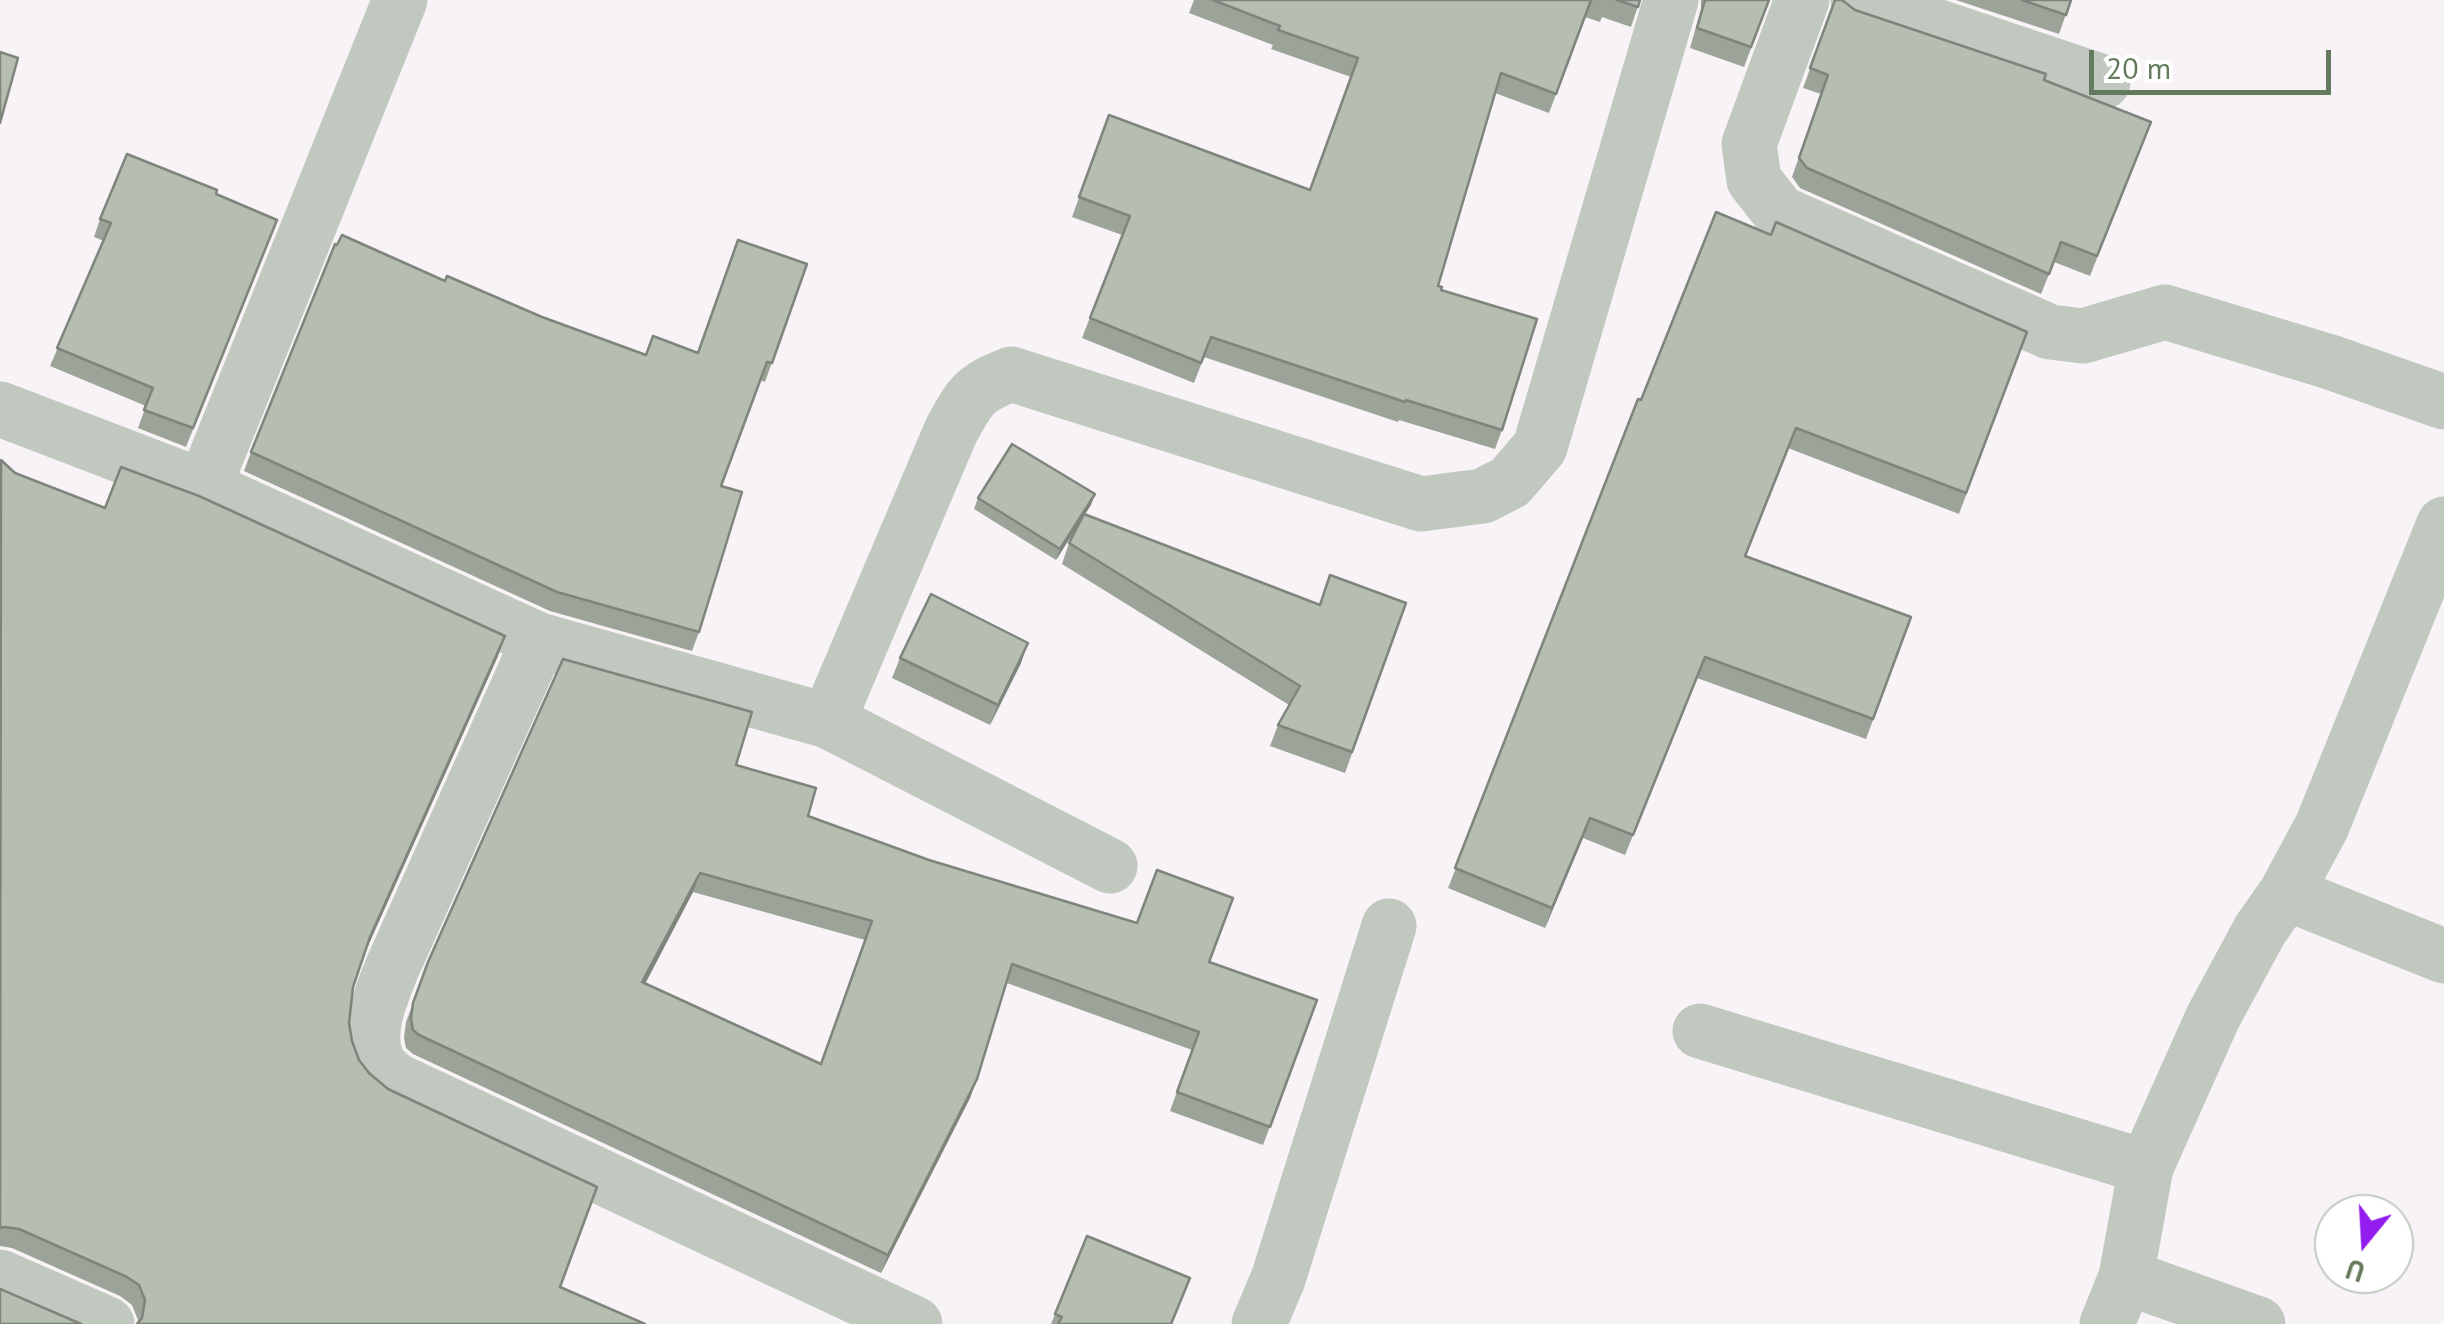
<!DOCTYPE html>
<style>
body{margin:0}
#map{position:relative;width:2444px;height:1324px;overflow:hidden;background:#f7f3f6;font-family:"PT Sans",sans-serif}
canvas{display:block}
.north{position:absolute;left:2314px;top:1194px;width:100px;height:100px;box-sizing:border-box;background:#fff;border:2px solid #c1cabe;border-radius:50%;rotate:198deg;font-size:28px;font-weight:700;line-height:40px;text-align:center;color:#637b5c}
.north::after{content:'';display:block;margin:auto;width:35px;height:45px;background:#921dee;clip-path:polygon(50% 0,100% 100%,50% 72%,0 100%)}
.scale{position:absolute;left:2089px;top:50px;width:242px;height:45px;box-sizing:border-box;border:5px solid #637b5c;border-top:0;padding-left:12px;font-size:30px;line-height:35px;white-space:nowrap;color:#637b5c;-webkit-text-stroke:8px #fff;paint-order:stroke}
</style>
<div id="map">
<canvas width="2444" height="1324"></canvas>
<div class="north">U</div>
<div class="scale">20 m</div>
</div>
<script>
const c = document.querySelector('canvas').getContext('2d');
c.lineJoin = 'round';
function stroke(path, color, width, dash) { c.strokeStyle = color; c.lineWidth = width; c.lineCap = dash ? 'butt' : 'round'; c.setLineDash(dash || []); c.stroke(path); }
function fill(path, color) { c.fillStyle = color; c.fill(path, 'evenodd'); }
stroke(new Path2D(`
 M 1802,0 L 1749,144 L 1754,180 L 1780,213 L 2050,332 L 2083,336 L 2165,312 L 2330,362 L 2444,402
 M 1858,0 L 2103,82
 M 0,409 L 204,487 L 539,640 L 828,721 L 1110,866
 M 204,487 L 400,0
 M 539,640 L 392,968 C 381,997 364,1032 378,1062 C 381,1069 390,1075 395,1080 L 915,1324
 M 828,721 L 951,431 C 970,396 973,389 1011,374 L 1421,504 L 1483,496 L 1510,482 L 1540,447 L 1671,0
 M 2286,893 L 2444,956
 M 1700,1031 L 2146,1167
 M 0,1277 L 107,1324
 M 2126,1277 L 2258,1324
 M 1259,1324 L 1278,1279 L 1389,926
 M 2107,1324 L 2126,1277 L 2146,1167 L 2213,1017 L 2260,930 L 2286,893 L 2322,826 L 2444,524`), '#c1c8bf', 55);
fill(new Path2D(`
 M 1194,0 L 1640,0 L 1631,27 L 1602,17 L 1600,22 L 1585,17 L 1549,113 L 1495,93 L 1438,286 L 1441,290 L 1502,430 L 1495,449 L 1399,420 L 1398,422 L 1204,357 L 1194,383 L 1082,338 L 1122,235 L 1072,217 L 1109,115 L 1310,190 L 1351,77 L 1271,49 L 1273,45 L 1189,13 Z
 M 1701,0 L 1769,0 L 1744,67 L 1690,48 L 1701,9 Z
 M 1835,0 L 1842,2 L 1855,10 L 2044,80 L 2143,142 L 2090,276 L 2054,262 L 2041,294 L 1800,188 L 1792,177 L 1821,94 L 1803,88 Z
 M 1956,0 L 2071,0 L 2059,34 Z
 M 216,194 L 270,238 L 186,447 L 138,428 L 146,406 L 50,366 L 104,241 L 94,237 L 100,219 Z
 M 1771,235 L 2027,332 L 1959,514 L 1788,448 L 1746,556 L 1911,617 L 1866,739 L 1697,678 L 1625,855 L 1583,838 L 1545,928 L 1448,888 L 1641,400 Z
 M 807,264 L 765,382 L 760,380 L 721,486 L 699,632 L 692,651 L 550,611 L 244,471 L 251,452 L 445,281 L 646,355 L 698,353 Z
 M 0,462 L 15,473 L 498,656 L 364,954 L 353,987 L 349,1023 L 352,1041 L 359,1060 L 369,1073 L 560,1287 L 137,1324 L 138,1320 L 132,1305 L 120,1296 L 12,1248 L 0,1246 Z
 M 1095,494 L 1085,514 L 1319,605 L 1406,603 L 1345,773 L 1270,746 L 1278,725 L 1289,705 L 1062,564 L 1069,543 L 1082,518 L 1056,560 L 974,509 L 978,498 Z
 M 900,658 L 1021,663 L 990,725 L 892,678 Z
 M 736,765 L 808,816 L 1317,1000 L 1263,1145 L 1170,1111 L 1192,1050 L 1007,983 L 970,1098 L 881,1273 L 413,1054 L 406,1048 L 404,1038 L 406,1022 L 428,962 ZM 693,892 L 865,940 L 821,1064 L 645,984 Z
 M 1087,1236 L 1182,1299 L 1172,1324 L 1051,1324 Z`), '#9ca398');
fill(new Path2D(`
 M 1095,494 L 1091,505 L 1056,560 L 1060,549 Z
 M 505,636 L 498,656 L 363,957 L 370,937 Z
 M 1028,643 L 1021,663 L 990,725 L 998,705 Z
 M 1590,818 L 1583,838 L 1545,928 L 1552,908 Z
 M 700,873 L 693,892 L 636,1001 L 642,982 Z
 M 977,1079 L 970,1098 L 881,1273 L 888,1255 Z`), '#7f857c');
const building = new Path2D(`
 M 1213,0 L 1591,0 L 1556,94 L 1501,73 L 1438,286 L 1442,287 L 1441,290 L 1537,319 L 1502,430 L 1406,400 L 1405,402 L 1211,337 L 1201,363 L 1090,318 L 1130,216 L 1079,197 L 1109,115 L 1310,190 L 1358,58 L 1278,30 L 1280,26 Z
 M 1617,0 L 1640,0 L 1638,7 Z
 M 1705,0 L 1769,0 L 1751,47 L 1697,28 Z
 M 1835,0 L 1842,0 L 1855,10 L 2046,74 L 2044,80 L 2151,122 L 2097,256 L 2061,242 L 2049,274 L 1807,168 L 1799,158 L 1828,75 L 1810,68 Z
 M 2022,0 L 2071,0 L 2066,15 Z
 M 0,52 L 18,58 L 0,123 Z
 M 127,154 L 217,190 L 216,194 L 277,220 L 193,428 L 144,410 L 153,388 L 57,348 L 111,223 L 100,219 Z
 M 1716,212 L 1771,235 L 1776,222 L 2027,332 L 1966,493 L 1796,428 L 1745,556 L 1911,617 L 1873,719 L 1705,657 L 1633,835 L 1590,818 L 1552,908 L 1455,868 L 1638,399 L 1641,400 Z
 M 342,235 L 445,281 L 447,276 L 542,317 L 646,355 L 653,336 L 698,353 L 738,240 L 807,264 L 772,363 L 767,362 L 721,486 L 742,492 L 699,632 L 557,592 L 251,452 L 335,244 L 337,245 Z
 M 1012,444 L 1095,494 L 1060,549 L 978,498 Z
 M 1,460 L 15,473 L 105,508 L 121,467 L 199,496 L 505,636 L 370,937 L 353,987 L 349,1023 L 352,1041 L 359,1060 L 369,1073 L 388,1089 L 597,1187 L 560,1287 L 645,1324 L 137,1324 L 142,1318 L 145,1300 L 139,1285 L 127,1277 L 19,1229 L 5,1227 L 0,1228 Z
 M 1084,514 L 1320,605 L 1330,575 L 1406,603 L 1352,752 L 1278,725 L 1300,686 L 1069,543 Z
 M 931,594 L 1028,643 L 998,705 L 900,658 Z
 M 563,659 L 752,712 L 736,765 L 816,788 L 808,816 L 929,860 L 1137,923 L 1157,870 L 1233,898 L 1209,962 L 1317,1000 L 1270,1127 L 1177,1092 L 1199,1032 L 1012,964 L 977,1079 L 888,1255 L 419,1035 L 413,1030 L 411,1019 L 413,1003 L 428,962 ZM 700,873 L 872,921 L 821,1064 L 642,982 Z
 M 1087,1236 L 1190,1278 L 1171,1324 L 1058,1324 L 1062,1317 L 1055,1314 Z
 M 0,1289 L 81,1324 L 0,1324 Z`);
fill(building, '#b5beb1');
stroke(building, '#7f857c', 2.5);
</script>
